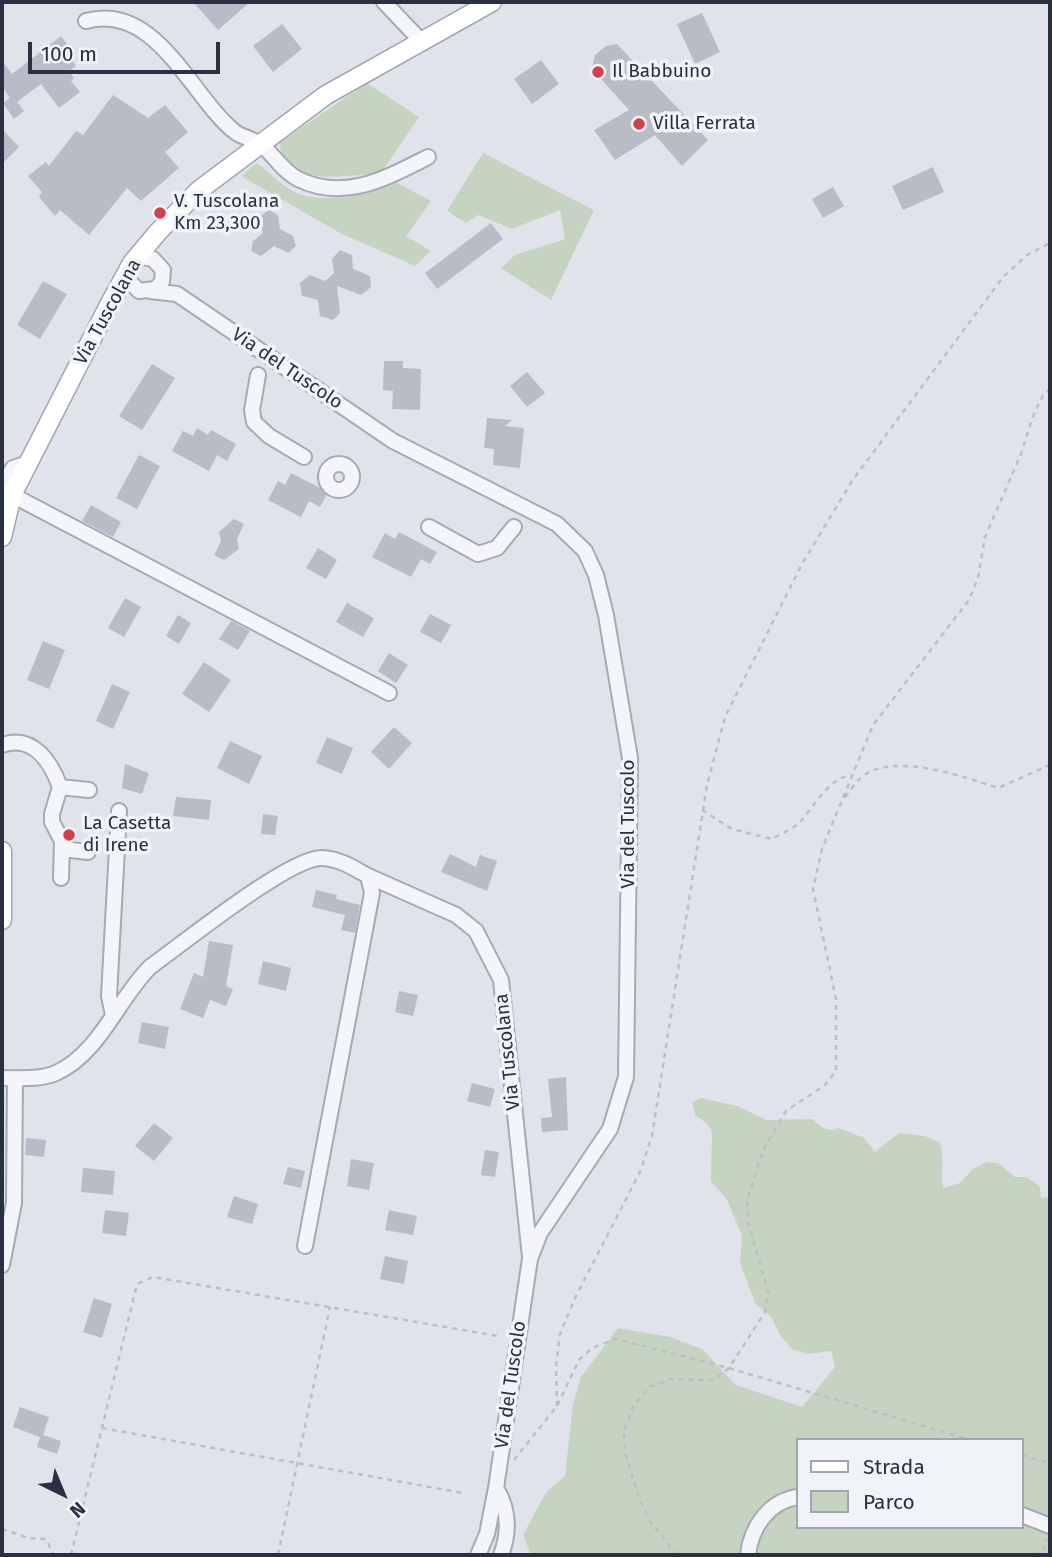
<!DOCTYPE html>
<style>
body{margin:0}
#map{position:relative;width:1052px;height:1557px;overflow:hidden;background:#e0e3ea;font-family:"Fira Sans",sans-serif}
canvas{display:block}
.frame{position:absolute;inset:0;border:4px solid #283042;pointer-events:none}
.legend{position:absolute;left:796px;top:1438px;width:228px;height:91px;box-sizing:border-box;background:#f0f3f7;border:2px solid #a0a5af;margin:0;padding:9px 12px;list-style:none;font-size:21px;color:#283042}
.legend li{display:flex;align-items:center;gap:14px;height:35px}
.legend b{width:35px;border:2px solid #a0a5af}
.north{position:absolute;left:28px;top:1459px;width:70px;height:70px;-webkit-text-stroke:5px #f0f3f7;paint-order:stroke;rotate:137deg;font-size:19px;font-weight:700;line-height:28px;text-align:center;color:#283042}
.north::after{content:'';display:block;margin:auto;width:24px;height:32px;background:#283042;clip-path:polygon(50% 0,100% 100%,50% 72%,0 100%)}
.scale{position:absolute;left:28px;top:42px;width:192px;height:32px;box-sizing:border-box;border:4px solid #283042;border-top:0;padding-left:9px;font-size:21px;line-height:24px;white-space:nowrap;color:#283042;-webkit-text-stroke:5px #f0f3f7;paint-order:stroke}
</style>
<div id="map">
<canvas width="1052" height="1557"></canvas>
<div class="frame"></div>
<ul class="legend">
<li><b style="height:9px;background:#fff"></b>Strada</li>
<li><b style="height:19px;background:#c5d4c1"></b>Parco</li>
</ul>
<div class="north">N</div>
<div class="scale">100 m</div>
</div>
<script>
const c = document.querySelector('canvas').getContext('2d');
c.lineJoin = 'round';
function fill(path, color) { c.fillStyle = color; c.fill(path, 'evenodd'); }
function stroke(path, color, width, dash) { c.strokeStyle = color; c.lineWidth = width; c.lineCap = dash ? 'butt' : 'round'; c.setLineDash(dash || []); c.stroke(path); }
function drawText(font, color, halo, rows, align = 'center') {
  c.font = font + ' "Fira Sans",sans-serif'; c.lineWidth = 7; c.setLineDash([]); c.textBaseline = 'middle'; c.strokeStyle = halo; c.fillStyle = color; for (const [text, x, y, turn = 0] of rows) {
    c.save(); c.translate(x, y); c.rotate((+turn || 0) * Math.PI / 180); c.textAlign = isNaN(turn) ? turn : align; if (halo) c.strokeText(text, 0, 0); c.fillText(text, 0, 0); c.restore();
  }
}
fill(new Path2D(`
 M 367,83 L 419,117 L 381,173 C 351,175 279,190 280,142 Z
 M 483,153 L 594,210 L 551,300 L 501,268 L 515,255 L 565,239 L 560,210 L 512,229 L 478,215 L 466,223 L 447,211 Z
 M 257,163 C 270,172 286,191 302,195 C 330,203 367,194 392,180 L 431,201 L 406,236 L 431,251 L 415,266 L 340,233 L 241,176 Z
 M 701,1098 L 737,1106 L 767,1120 L 813,1119 C 821,1127 828,1133 839,1128 L 864,1138 L 875,1152 L 899,1133 L 925,1136 L 940,1143 C 945,1161 940,1172 943,1188 L 960,1183 L 973,1169 L 987,1162 L 998,1163 L 1015,1177 L 1027,1177 L 1040,1187 L 1041,1198 L 1050,1197 L 1050,1555 L 531,1555 L 523,1535 L 546,1492 L 565,1476 L 573,1404 L 581,1377 L 618,1328 L 670,1337 L 702,1349 L 736,1385 L 802,1407 L 835,1367 L 831,1351 L 807,1354 L 792,1349 L 780,1335 L 772,1318 L 755,1303 L 740,1263 L 742,1235 L 727,1200 L 711,1181 L 712,1133 L 709,1125 L 695,1115 L 692,1102 ZM 798,1440 L 1022,1440 L 1022,1527 L 798,1527 Z`), '#c5d4c1');
fill(new Path2D(`
 M 193,2 L 250,2 L 218,30 Z
 M 702,13 L 720,52 L 695,64 L 677,24 Z
 M 282,24 L 302,49 L 273,72 L 253,46 Z
 M 61,36 L 70,48 L 67,51 L 76,66 L 69,71 L 74,78 L 71,81 L 80,92 L 59,108 L 41,84 L 17,102 L 24,111 L 14,119 L 3,103 L 10,98 L 2,87 L 2,61 L 12,74 Z
 M 617,44 L 708,140 L 682,166 L 655,135 L 615,160 L 594,130 L 629,110 L 592,69 L 595,55 L 606,46 Z
 M 541,60 L 559,84 L 532,104 L 514,79 Z
 M 113,95 L 148,118 L 165,105 L 188,132 L 165,152 L 179,168 L 141,201 L 127,188 L 89,235 L 60,210 L 55,216 L 39,197 L 42,192 L 28,176 L 46,162 L 49,166 L 76,131 L 83,135 Z
 M 2,129 L 19,147 L 2,164 Z
 M 933,167 L 944,192 L 903,210 L 892,186 Z
 M 833,187 L 844,206 L 823,218 L 812,199 Z
 M 269,210 L 278,215 L 280,229 L 293,236 L 296,246 L 288,253 L 274,246 L 261,256 L 251,251 L 253,241 L 263,233 L 259,217 Z
 M 491,223 L 503,239 L 437,289 L 425,273 Z
 M 340,250 L 352,255 L 353,269 L 370,276 L 371,287 L 361,295 L 337,286 L 340,313 L 333,320 L 320,316 L 318,300 L 302,296 L 300,283 L 310,275 L 325,281 L 334,273 L 332,259 Z
 M 43,281 L 67,294 L 40,339 L 17,325 Z
 M 384,361 L 403,361 L 403,368 L 421,369 L 420,410 L 392,409 L 393,391 L 383,390 Z
 M 152,364 L 175,378 L 142,430 L 119,416 Z
 M 527,372 L 545,393 L 527,407 L 510,386 Z
 M 487,418 L 512,420 L 505,426 L 524,428 L 520,468 L 493,465 L 494,449 L 484,448 Z
 M 197,428 L 208,435 L 211,430 L 236,444 L 227,461 L 217,455 L 209,471 L 172,451 L 183,431 L 193,436 Z
 M 139,455 L 160,466 L 137,509 L 116,498 Z
 M 291,473 L 328,492 L 320,507 L 309,501 L 301,517 L 268,500 L 278,481 L 285,485 Z
 M 91,505 L 121,522 L 113,537 L 82,521 Z
 M 234,519 L 244,524 L 237,539 L 239,549 L 224,560 L 214,555 L 221,541 L 219,532 Z
 M 399,532 L 437,552 L 430,564 L 421,559 L 411,577 L 372,557 L 385,533 L 395,539 Z
 M 318,548 L 337,560 L 326,579 L 306,568 Z
 M 125,598 L 141,607 L 124,637 L 108,628 Z
 M 347,603 L 374,618 L 363,637 L 336,622 Z
 M 430,614 L 451,625 L 441,643 L 420,632 Z
 M 178,615 L 191,623 L 179,644 L 166,636 Z
 M 231,621 L 250,631 L 238,650 L 219,639 Z
 M 43,641 L 65,650 L 49,689 L 27,680 Z
 M 389,653 L 408,665 L 396,683 L 378,671 Z
 M 204,662 L 231,680 L 209,712 L 182,694 Z
 M 112,684 L 130,692 L 113,729 L 96,721 Z
 M 394,727 L 412,743 L 389,769 L 371,752 Z
 M 327,737 L 353,748 L 342,774 L 316,763 Z
 M 230,741 L 262,756 L 249,784 L 217,768 Z
 M 125,764 L 149,773 L 142,794 L 122,788 Z
 M 176,797 L 211,800 L 209,820 L 173,816 Z
 M 263,814 L 278,816 L 275,835 L 261,834 Z
 M 450,854 L 476,867 L 480,855 L 497,861 L 487,891 L 441,872 Z
 M 316,890 L 337,895 L 336,899 L 360,905 L 355,933 L 341,930 L 345,915 L 312,907 Z
 M 209,941 L 233,945 L 226,986 L 233,989 L 226,1006 L 210,1000 L 203,1018 L 180,1009 L 194,973 L 203,977 Z
 M 263,961 L 291,968 L 286,991 L 258,984 Z
 M 399,991 L 418,995 L 413,1016 L 395,1012 Z
 M 142,1022 L 169,1027 L 165,1049 L 138,1043 Z
 M 566,1077 L 568,1130 L 542,1132 L 541,1118 L 552,1117 L 548,1079 Z
 M 472,1083 L 495,1089 L 490,1107 L 467,1101 Z
 M 154,1123 L 173,1138 L 154,1161 L 135,1146 Z
 M 26,1138 L 46,1140 L 44,1157 L 25,1155 Z
 M 485,1150 L 499,1152 L 495,1177 L 481,1175 Z
 M 351,1159 L 374,1163 L 369,1190 L 347,1186 Z
 M 288,1167 L 305,1171 L 301,1188 L 283,1184 Z
 M 83,1168 L 115,1171 L 113,1195 L 81,1192 Z
 M 234,1196 L 258,1204 L 252,1224 L 227,1217 Z
 M 105,1210 L 129,1213 L 126,1236 L 102,1233 Z
 M 389,1210 L 417,1216 L 413,1235 L 385,1230 Z
 M 385,1256 L 408,1261 L 404,1284 L 380,1279 Z
 M 94,1298 L 112,1304 L 102,1338 L 83,1332 Z
 M 20,1407 L 49,1417 L 43,1435 L 61,1441 L 57,1454 L 37,1447 L 40,1437 L 13,1427 Z`), '#b7bcc7');
const minor = new Path2D(`
 M 384,2 L 422,42
 M 86,21 C 157,2 190,96 235,132 C 243,138 255,139 263,146 C 274,156 284,172 298,179 C 345,202 386,178 428,157
 M 129,268 L 129,281 L 139,291 L 155,289 L 162,282 L 163,270 L 153,259 L 142,257 L 132,263
 M 150,291 L 177,294 L 393,441 L 557,524 L 585,551 L 596,575 L 606,615 L 630,758 L 626,1077 L 610,1129 L 540,1233 L 530,1259 L 496,1488 L 487,1534 L 478,1555
 M 258,375 L 252,410 L 254,422 L 269,436 L 304,457
 M326 477a13 13 0 1 1 26 0a13 13 0 1 1-26 0Z
 M 2,485 L 13,468 L 28,463
 M 12,495 L 389,693
 M 429,527 L 478,554 L 497,548 L 514,527
 M 2,745 C 33,734 51,762 60,787 L 89,790
 M 60,787 L 52,814 L 52,822 L 62,841 L 61,878
 M 62,849 L 88,852
 M 368,876 L 456,915 L 476,931 L 501,980 L 530,1257
 M 113,1015 L 109,996 L 119,811
 M 2,1078 C 19,1078 40,1080 56,1073 C 99,1054 118,999 150,967 C 181,945 292,855 323,858 C 340,859 354,868 368,876 L 372,893 L 305,1246
 M 2,1265 L 14,1203 L 15,1078
 M 496,1488 C 509,1509 510,1531 501,1555
 M 1022,1515 L 1050,1526
 M 748,1555 C 751,1527 769,1501 798,1497`);
const major = new Path2D(`
 M 2,537 L 12,495 L 109,305 L 132,263 L 158,232 L 198,191 L 326,95 L 492,2
 M 2,851 L 2,920`);
stroke(minor, '#a5aab4', 18);
stroke(major, '#9fa7b6', 21);
stroke(new Path2D(`
 M 845,797 C 851,790 856,781 863,776 C 895,752 965,777 998,788 L 1050,765
 M 702,810 L 732,829 L 772,839 C 780,834 793,829 800,822 C 815,806 828,778 852,775
 M 557,1406 L 556,1367 L 560,1334 L 575,1298 L 640,1172 L 652,1136 L 707,785 L 725,717 L 802,564 L 852,481 L 1003,277 L 1027,255 L 1050,243
 M 102,1428 L 463,1493
 M 1022,1455 L 1050,1463
 M 514,1460 L 557,1406 L 579,1360 L 592,1348 L 616,1339 L 729,1368 L 971,1440
 M 2,1529 L 28,1538 L 46,1539 L 54,1555
 M 71,1555 L 137,1284 L 153,1277 L 498,1336
 M 278,1555 L 330,1307
 M 677,1555 L 650,1521 L 639,1498 L 625,1453 L 624,1431 L 633,1406 L 650,1387 L 671,1379 L 714,1380 L 729,1368 L 765,1312 L 768,1292 L 748,1222 L 747,1200 L 764,1148 L 786,1111 L 824,1086 L 836,1071 L 836,999 L 813,889 L 822,849 L 873,725 L 969,600 L 978,578 L 985,537 L 1021,454 L 1033,416 L 1043,395 L 1050,389
 M 1034,1555 L 1046,1546 L 1046,1539`), '#babec5', 2.5, [5, 5]);
stroke(minor, '#f3f5f8', 14);
stroke(major, '#fff', 18);
for (const [x, y, r, color] of [
 [598,72,7,"#d53f4c"],
 [639,124,7,"#d53f4c"],
 [160,213,7,"#d53f4c"],
 [69,835,7,"#d53f4c"]
]) { const dot = new Path2D(); dot.arc(x, y, r, 0, 2 * Math.PI); c.fillStyle = color; c.fill(dot); stroke(dot, '#f0f3f7', 2.5); }
drawText('19px', '#283042', '#f0f3f7', [
 ["Il Babbuino",612,72],
 ["Villa Ferrata",653,124],
 ["V. Tuscolana",174,202],
 ["Km 23,300",174,224],
 ["La Casetta",83,824],
 ["di Irene",83,846]
], 'left');
drawText('19px', '#283042', '#f0f3f7', [
 ["Via Tuscolana",108,312,-61],
 ["Via del Tuscolo",287,369,34],
 ["Via del Tuscolo",629,824,-90],
 ["Via Tuscolana",508,1052,-96],
 ["Via del Tuscolo",511,1385,-82]
]);
</script>
